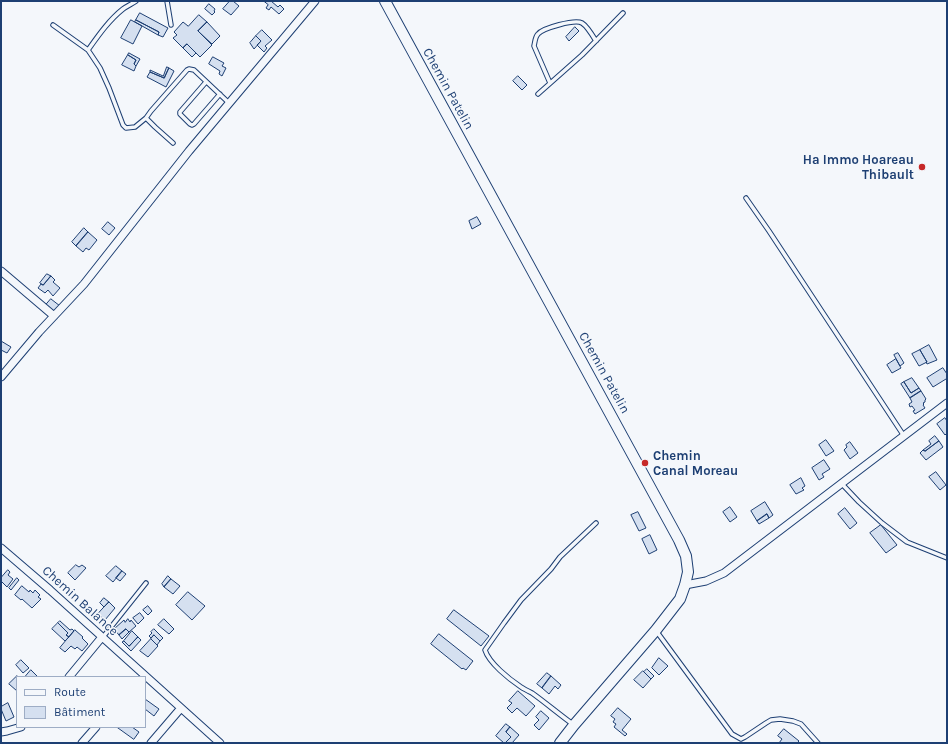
<!DOCTYPE html>
<meta charset="utf-8">
<style>
body{margin:0}
#map{position:relative;width:948px;height:744px;overflow:hidden;background:#f4f7fb;font-family:Karla,sans-serif}
canvas{display:block}
.frame{position:absolute;inset:0;border:2px solid #1d3f73;pointer-events:none}
.legend{position:absolute;left:16px;top:676px;width:130px;height:52px;box-sizing:border-box;background:#f4f7fb;border:1px solid #9eadc5;margin:0;padding:5px 7px;list-style:none;font-size:12px;color:#1d3f73}
.legend li{display:flex;align-items:center;gap:8px;height:20px}
.legend b{width:20px;border:1px solid #9eadc5}
</style>
<div id="map">
<canvas width="948" height="744"></canvas>
<div class="frame"></div>
<ul class="legend">
<li><b style="height:5px;background:#f4f7fb"></b>Route</li>
<li><b style="height:11px;background:#d5e0f0"></b>Bâtiment</li>
</ul>
</div>
<script>
const c = document.querySelector('canvas').getContext('2d');
c.lineJoin = 'round';
function fill(path, color) { c.fillStyle = color; c.fill(path, 'evenodd'); }
function stroke(path, color, width, dash) { c.strokeStyle = color; c.lineWidth = width; c.lineCap = dash ? 'butt' : 'round'; c.setLineDash(dash || []); c.stroke(path); }
function drawText(font, color, halo, rows, align = 'center') {
  c.font = font + ' Karla,sans-serif'; c.lineWidth = 3; c.setLineDash([]); c.textBaseline = 'middle'; c.strokeStyle = halo; c.fillStyle = color; for (const [text, x, y, turn = 0] of rows) {
    c.save(); c.translate(x, y); c.rotate((+turn || 0) * Math.PI / 180); c.textAlign = isNaN(turn) ? turn : align; if (halo) c.strokeText(text, 0, 0); c.fillText(text, 0, 0); c.restore();
  }
}
const building = new Path2D(`
 M 230,1 L 233,1 L 239,6 L 231,15 L 223,9 Z
 M 264,1 L 271,1 L 278,7 L 280,5 L 284,9 L 279,14 L 271,7 L 269,10 L 266,8 L 268,5 Z
 M 209,4 L 215,9 L 214,11 L 215,12 L 212,15 L 205,9 Z
 M 140,13 L 168,28 L 163,37 L 158,35 L 159,32 L 136,20 Z
 M 199,15 L 207,22 L 198,31 L 212,45 L 200,57 L 187,44 L 183,48 L 173,38 L 177,35 L 174,32 L 183,22 L 188,26 Z
 M 131,20 L 142,26 L 133,44 L 121,38 Z
 M 136,20 L 159,32 L 158,35 L 135,22 Z
 M 207,22 L 220,36 L 212,44 L 198,31 Z
 M 575,27 L 579,31 L 569,41 L 566,37 Z
 M 262,30 L 272,40 L 265,46 L 267,48 L 264,52 L 257,45 L 261,41 L 256,36 Z
 M 256,36 L 261,41 L 254,49 L 250,43 Z
 M 187,44 L 196,53 L 192,57 L 183,48 Z
 M 129,53 L 140,59 L 136,66 L 134,64 L 136,60 L 128,55 Z
 M 128,55 L 136,60 L 134,64 L 136,66 L 134,71 L 122,65 Z
 M 213,57 L 224,63 L 222,66 L 226,68 L 222,76 L 219,74 L 220,71 L 209,64 Z
 M 167,67 L 169,68 L 164,78 L 150,72 L 150,70 L 163,76 Z
 M 169,68 L 174,71 L 166,87 L 147,77 L 150,72 L 164,78 Z
 M 518,76 L 527,85 L 522,90 L 513,81 Z
 M 477,217 L 481,224 L 472,229 L 469,221 Z
 M 108,222 L 115,228 L 109,235 L 102,229 Z
 M 84,228 L 88,232 L 76,246 L 72,242 Z
 M 88,232 L 97,240 L 89,250 L 86,248 L 83,252 L 76,246 Z
 M 47,274 L 51,276 L 43,285 L 40,283 Z
 M 51,276 L 55,280 L 53,282 L 60,288 L 53,296 L 48,290 L 45,293 L 38,288 L 41,284 L 43,285 Z
 M 51,299 L 60,306 L 53,313 L 45,306 Z
 M 1,341 L 11,347 L 7,353 L 1,350 Z
 M 929,345 L 937,360 L 927,364 L 926,362 L 927,362 L 920,350 Z
 M 920,350 L 927,362 L 919,366 L 912,354 Z
 M 898,353 L 904,363 L 900,366 L 894,355 Z
 M 896,359 L 901,368 L 892,373 L 887,365 Z
 M 943,368 L 947,374 L 947,380 L 946,379 L 933,387 L 927,378 Z
 M 912,378 L 919,388 L 911,393 L 904,382 Z
 M 904,382 L 911,393 L 919,388 L 921,391 L 910,398 L 901,384 Z
 M 921,391 L 926,399 L 925,400 L 925,402 L 923,403 L 924,404 L 923,405 L 925,408 L 915,414 L 913,411 L 915,410 L 912,406 L 910,407 L 909,404 L 912,402 L 910,398 Z
 M 945,418 L 947,421 L 947,433 L 945,435 L 937,424 Z
 M 935,436 L 939,441 L 925,451 L 923,450 L 931,444 L 929,441 Z
 M 826,440 L 834,451 L 826,456 L 819,445 Z
 M 939,441 L 943,447 L 926,460 L 920,453 L 923,450 L 925,451 Z
 M 850,442 L 858,453 L 850,459 L 844,450 L 847,447 L 846,445 Z
 M 824,460 L 830,469 L 822,474 L 824,477 L 819,480 L 812,468 Z
 M 936,472 L 946,485 L 940,490 L 929,477 Z
 M 801,478 L 805,486 L 802,488 L 804,490 L 796,494 L 790,485 Z
 M 765,502 L 773,515 L 769,518 L 767,514 L 757,521 L 751,511 Z
 M 730,507 L 737,517 L 730,522 L 723,512 Z
 M 845,508 L 857,523 L 850,529 L 838,514 Z
 M 638,512 L 646,528 L 639,531 L 631,515 Z
 M 767,514 L 769,518 L 759,524 L 757,521 Z
 M 881,525 L 897,545 L 886,553 L 870,533 Z
 M 650,535 L 657,550 L 649,554 L 642,539 Z
 M 76,565 L 79,567 L 82,565 L 86,568 L 75,580 L 68,573 Z
 M 116,566 L 122,571 L 113,582 L 106,576 Z
 M 8,570 L 10,572 L 8,575 L 13,579 L 7,587 L 1,581 L 1,578 Z
 M 122,571 L 126,574 L 120,581 L 116,578 Z
 M 168,576 L 171,579 L 164,587 L 162,584 Z
 M 17,578 L 19,580 L 11,590 L 9,588 Z
 M 171,579 L 180,586 L 173,594 L 164,587 Z
 M 22,586 L 29,592 L 30,590 L 33,593 L 35,590 L 40,595 L 38,597 L 41,599 L 32,608 L 22,599 L 21,600 L 15,595 Z
 M 188,592 L 205,606 L 192,620 L 176,605 Z
 M 104,598 L 109,602 L 104,607 L 100,603 Z
 M 109,602 L 115,608 L 105,620 L 98,614 Z
 M 148,606 L 152,611 L 148,615 L 143,610 Z
 M 454,610 L 489,636 L 481,646 L 447,619 Z
 M 140,613 L 144,618 L 138,624 L 133,618 Z
 M 128,619 L 130,622 L 131,620 L 136,626 L 129,632 L 126,629 L 119,635 L 114,629 L 124,620 L 125,622 Z
 M 164,619 L 174,629 L 169,634 L 158,625 Z
 M 60,621 L 70,630 L 72,629 L 74,631 L 69,637 L 66,635 L 68,633 L 58,623 Z
 M 58,623 L 68,633 L 66,635 L 69,637 L 65,641 L 52,629 Z
 M 126,629 L 129,632 L 122,639 L 119,635 Z
 M 154,629 L 163,638 L 160,641 L 154,635 L 151,638 L 149,636 L 152,633 L 151,632 Z
 M 75,630 L 83,637 L 82,638 L 88,644 L 82,651 L 77,647 L 75,649 L 71,646 L 65,652 L 60,648 Z
 M 132,631 L 138,637 L 129,646 L 124,641 Z
 M 439,634 L 473,661 L 466,670 L 463,668 L 462,669 L 431,644 Z
 M 154,635 L 160,641 L 157,645 L 151,639 Z
 M 138,637 L 141,640 L 131,651 L 122,642 L 124,641 L 129,646 Z
 M 151,639 L 158,646 L 148,657 L 140,651 Z
 M 659,658 L 668,666 L 659,675 L 652,668 Z
 M 21,660 L 29,668 L 23,673 L 16,665 Z
 M 647,669 L 654,676 L 651,679 L 644,672 Z
 M 31,670 L 37,676 L 35,677 L 25,677 Z
 M 643,671 L 651,679 L 643,688 L 634,680 Z
 M 547,673 L 551,676 L 542,688 L 537,684 Z
 M 17,676 L 17,691 L 9,684 Z
 M 551,676 L 561,685 L 558,689 L 555,686 L 549,694 L 542,688 Z
 M 518,691 L 535,706 L 526,716 L 517,708 L 512,713 L 507,708 L 512,703 L 509,701 Z
 M 145,699 L 159,709 L 154,716 L 145,709 Z
 M 8,703 L 14,717 L 6,721 L 1,709 L 1,707 Z
 M 618,708 L 631,719 L 622,730 L 627,734 L 625,736 L 614,727 L 616,724 L 613,722 L 615,719 L 611,716 Z
 M 541,711 L 549,718 L 539,730 L 534,725 L 539,720 L 536,717 Z
 M 506,724 L 510,727 L 506,732 L 511,737 L 505,743 L 504,743 L 496,736 Z
 M 117,727 L 132,727 L 139,732 L 134,739 Z
 M 510,727 L 519,735 L 512,743 L 505,743 L 511,737 L 506,732 Z
 M 784,729 L 799,741 L 797,743 L 779,743 L 782,739 L 778,736 Z`);
fill(building, '#d5e0f0');
stroke(building, '#1d3f73', 1);
const service = new Path2D(`
 M 167,1 L 171,25
 M 53,25 L 88,50 L 100,68 L 109,88 L 123,125 L 126,128 L 135,127 L 146,118
 M 88,50 C 98,36 109,20 123,9 C 127,6 132,4 136,1
 M 206,82 L 180,112 L 180,114 L 190,124 L 192,125 L 194,124 L 220,94
 M 550,83 L 534,46 C 535,42 535,37 538,34 C 543,28 575,19 582,23 C 587,26 593,36 596,41
 M 538,94 L 582,55 L 623,13
 M 173,143 L 155,127 L 146,118 L 151,111 L 187,70 L 189,69 L 194,70 L 229,103
 M 746,198 L 769,231 L 904,436
 M 842,484 L 859,502 L 882,523 L 907,542 L 947,558
 M 657,632 L 732,734 L 741,739 L 745,737 L 766,723 L 771,720 L 780,719 L 793,721 L 801,724 L 818,743
 M 103,637 L 146,583
 M 574,725 C 560,715 546,703 532,693 C 528,691 524,689 521,687 C 509,679 489,663 485,650 L 504,623 L 521,600 L 551,569 L 560,557 L 596,523`);
const minor = new Path2D(`
 M 1,271 L 54,316
 M 1,377 L 39,332 L 84,284 L 189,151 L 315,1
 M 1,548 L 50,590 L 220,743
 M 685,585 L 706,581 L 724,573 L 947,403
 M 69,677 L 102,637
 M 1,732 L 7,731 L 21,727
 M 82,743 L 96,727
 M 151,743 L 181,708`);
const secondary = new Path2D(`
 M 385,1 L 679,540 L 686,556 L 688,572 L 685,585 L 680,599 L 656,630 L 574,725 L 560,743`);
stroke(service, '#1d3f73', 5.5);
stroke(minor, '#1d3f73', 9);
stroke(secondary, '#1d3f73', 12);
stroke(service, '#f4f7fb', 3.5);
stroke(minor, '#f4f7fb', 7);
stroke(secondary, '#f4f7fb', 10);
for (const [x, y, r, color] of [
 [922,167,4,"#c62828"],
 [645,463,4,"#c62828"]
]) { const dot = new Path2D(); dot.arc(x, y, r, 0, 2 * Math.PI); c.fillStyle = color; c.fill(dot); stroke(dot, '#f4f7fb', 1.5); }
drawText('13px', '#1d3f73', '#f4f7fb', [
 ["Chemin Patelin",448,89,61],
 ["Chemin Patelin",604,373,61],
 ["Chemin Balance",80,601,42]
]);
drawText('bold 13px', '#1d3f73', '#f4f7fb', [
 ["Ha Immo Hoareau",914,160],
 ["Thibault",914,175],
 ["Chemin",653,456,"left"],
 ["Canal Moreau",653,471,"left"]
], 'right');
</script>
